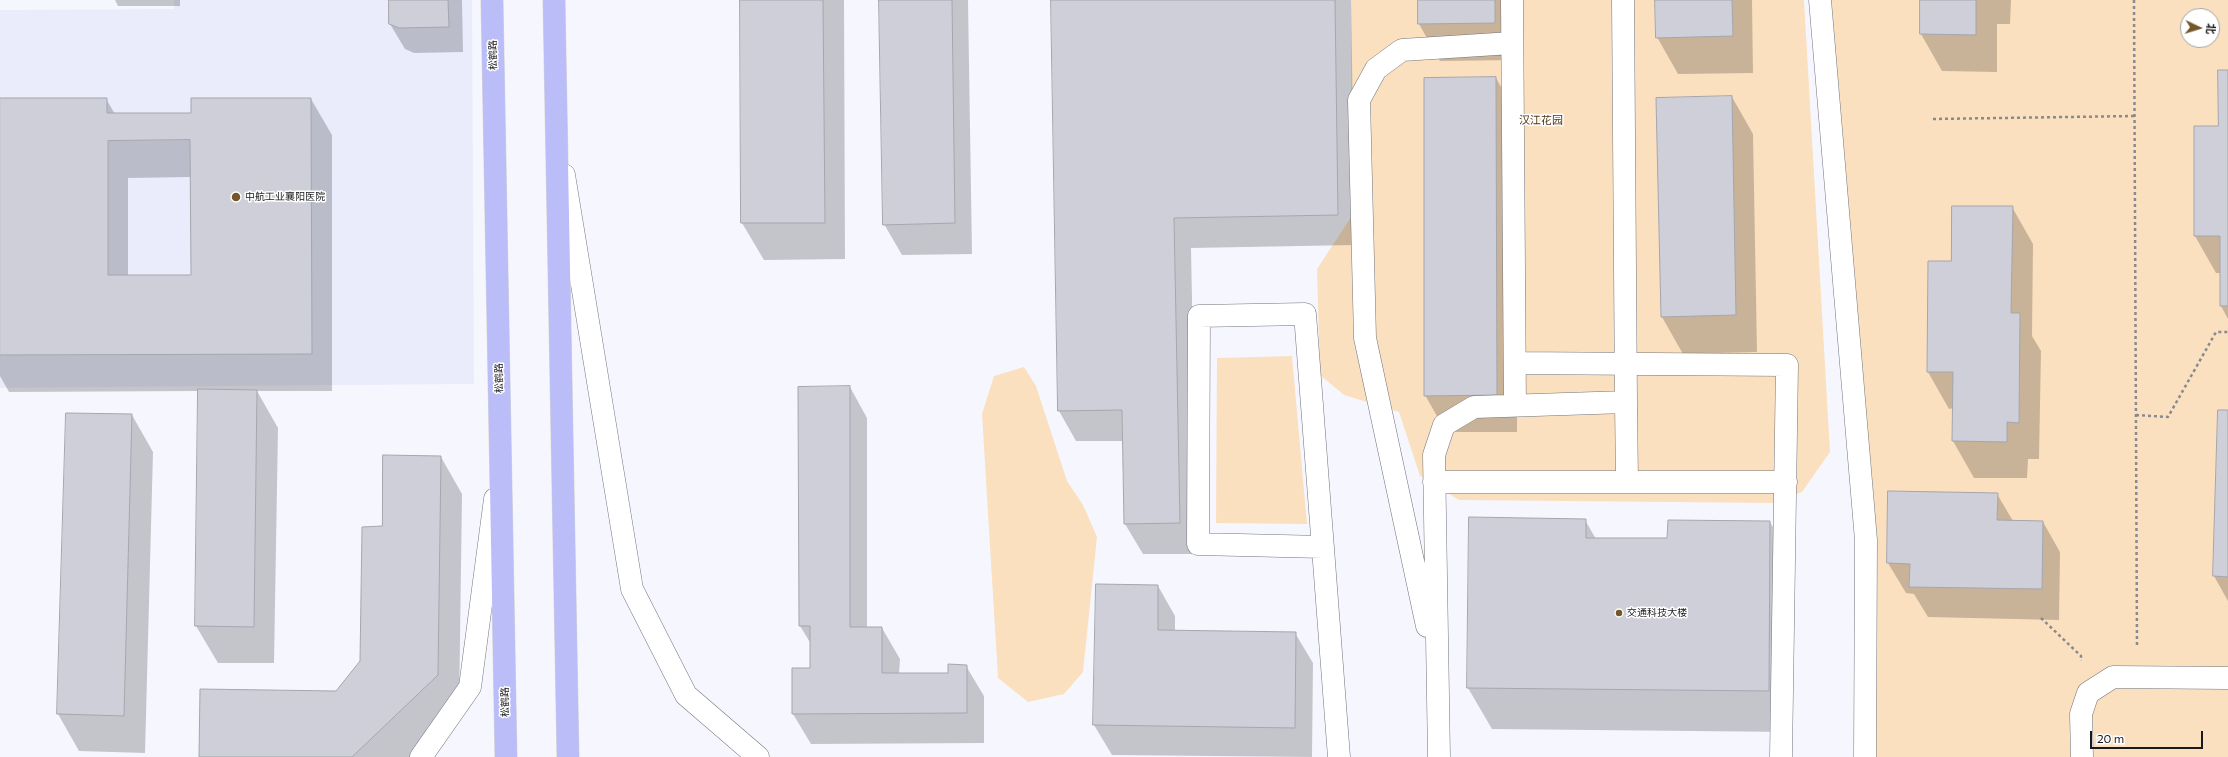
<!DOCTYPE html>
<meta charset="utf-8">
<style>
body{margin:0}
#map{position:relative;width:2228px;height:757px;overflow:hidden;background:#f6f7fe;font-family:Commissioner,"Noto Sans SC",sans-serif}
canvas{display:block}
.north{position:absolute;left:2180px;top:8px;width:40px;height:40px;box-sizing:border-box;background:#fff;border:1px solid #a3a3a4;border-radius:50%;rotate:94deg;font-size:11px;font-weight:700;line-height:16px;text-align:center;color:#19191c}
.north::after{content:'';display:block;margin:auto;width:14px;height:18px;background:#75562b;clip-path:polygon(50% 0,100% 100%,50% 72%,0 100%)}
.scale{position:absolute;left:2090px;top:731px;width:113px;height:18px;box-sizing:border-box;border:2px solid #19191c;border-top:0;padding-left:5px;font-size:12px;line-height:14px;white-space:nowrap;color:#19191c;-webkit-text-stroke:3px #fff;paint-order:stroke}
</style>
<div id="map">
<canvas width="2228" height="757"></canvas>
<div class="north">北</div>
<div class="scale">20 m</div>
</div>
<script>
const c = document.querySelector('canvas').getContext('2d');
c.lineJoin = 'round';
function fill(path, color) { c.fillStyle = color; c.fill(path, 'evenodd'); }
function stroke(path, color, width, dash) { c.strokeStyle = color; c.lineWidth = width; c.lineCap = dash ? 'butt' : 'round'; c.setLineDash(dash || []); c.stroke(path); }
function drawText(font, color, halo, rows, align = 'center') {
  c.font = font + ' Commissioner,"Noto Sans SC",sans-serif'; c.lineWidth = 3; c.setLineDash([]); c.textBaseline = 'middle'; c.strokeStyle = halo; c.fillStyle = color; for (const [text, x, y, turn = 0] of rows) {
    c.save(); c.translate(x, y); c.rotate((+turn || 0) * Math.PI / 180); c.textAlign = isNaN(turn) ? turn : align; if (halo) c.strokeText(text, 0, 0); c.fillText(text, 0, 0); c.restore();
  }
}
fill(new Path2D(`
 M 174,0 L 472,0 L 474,384 L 0,388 L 0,10 L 174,9 Z`), '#eaecfc');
fill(new Path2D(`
 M 1351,0 L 1804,0 L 1830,452 L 1802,492 L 1773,503 L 1459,500 L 1420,476 L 1399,412 L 1344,395 L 1320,375 L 1317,269 L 1351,217 Z
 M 1820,0 L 2228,0 L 2228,757 L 1865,757 L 1866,540 ZM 2188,16 L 2212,16 L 2212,40 L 2188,40 Z
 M 1292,356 L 1307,524 L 1216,523 L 1217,358 Z
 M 1024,367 L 1036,386 L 1067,481 L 1083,505 L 1097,537 L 1083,672 L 1064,694 L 1028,702 L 998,678 L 982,414 L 994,376 Z`), '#fae0bf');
fill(new Path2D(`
 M 115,0 L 180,0 L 180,6 L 118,6 Z
 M 390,0 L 462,0 L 463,52 L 414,53 L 405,49 L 390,24 Z
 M 741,0 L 844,0 L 845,259 L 764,260 L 742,223 Z
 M 880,0 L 968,0 L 972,254 L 902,255 L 884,224 Z
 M 1052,0 L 1351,0 L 1355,245 L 1191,248 L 1197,554 L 1143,554 L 1125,524 L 1124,441 L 1076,441 L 1059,411 Z
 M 1419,0 L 1515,0 L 1516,60 L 1440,61 L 1419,24 Z
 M 1656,0 L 1752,0 L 1753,73 L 1678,74 L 1657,37 Z
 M 1921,0 L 2011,0 L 2010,24 L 1997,24 L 1997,72 L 1942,71 L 1921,34 Z
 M 2228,71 L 2228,319 L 2221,306 L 2221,273 L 2216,273 L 2195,236 L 2219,127 Z
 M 1496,78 L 1517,115 L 1517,432 L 1446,432 L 1425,395 Z
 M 1732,97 L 1753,134 L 1757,352 L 1683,354 L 1662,317 Z
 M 0,99 L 106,99 L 115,114 L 192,114 L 311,99 L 332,135 L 332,391 L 257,391 L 278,428 L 274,663 L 218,663 L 196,626 L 199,391 L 9,392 L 0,376 ZM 192,177 L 192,276 L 128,276 L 128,178 Z
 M 2012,207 L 2033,244 L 2032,336 L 2041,351 L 2039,459 L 2028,459 L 2027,478 L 1974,478 L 1953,441 L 1954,408 L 1949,409 L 1928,372 L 1952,262 Z
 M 850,387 L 867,418 L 867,628 L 882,628 L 900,659 L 899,674 L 949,674 L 966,666 L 984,696 L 984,743 L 811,744 L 793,714 L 811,669 L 811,644 L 800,626 Z
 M 2219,411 L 2228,411 L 2228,601 L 2214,576 Z
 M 132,415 L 153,452 L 145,753 L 79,751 L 58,714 Z
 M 441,457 L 462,494 L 459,712 L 412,757 L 200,757 L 337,692 L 361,661 L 383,527 Z
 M 1997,494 L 2013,521 L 2043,522 L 2060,552 L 2059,620 L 1928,617 L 1914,594 L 1906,593 L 1888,563 Z
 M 1585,520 L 1596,539 L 1668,539 L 1770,522 L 1794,563 L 1792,732 L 1492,729 L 1468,688 Z
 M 1158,586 L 1175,616 L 1175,632 L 1295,633 L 1313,663 L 1312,757 L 1112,755 L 1094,725 Z`), '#0003');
const building = new Path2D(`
 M 389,0 L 448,0 L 449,27 L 399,28 L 389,24 Z
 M 740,0 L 823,0 L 825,223 L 741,223 Z
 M 879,0 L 952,0 L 955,223 L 883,225 Z
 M 1051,0 L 1335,0 L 1338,215 L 1174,218 L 1180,523 L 1124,524 L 1122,410 L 1058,411 Z
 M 1418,0 L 1495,0 L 1495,23 L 1418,24 Z
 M 1655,0 L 1732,0 L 1733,36 L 1656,38 Z
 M 1920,0 L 1976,0 L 1976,35 L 1920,34 Z
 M 2218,70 L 2228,70 L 2228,306 L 2220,306 L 2220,236 L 2194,236 L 2194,126 L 2218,126 Z
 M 1496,77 L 1497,395 L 1424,396 L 1424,78 Z
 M 1732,96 L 1736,315 L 1661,317 L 1656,98 Z
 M 0,98 L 107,98 L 107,113 L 191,113 L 191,98 L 311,98 L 312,354 L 0,355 ZM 190,140 L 191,275 L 108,275 L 108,141 Z
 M 1952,206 L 2013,206 L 2011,313 L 2020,313 L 2019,423 L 2007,422 L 2007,442 L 1952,441 L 1953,372 L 1927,372 L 1928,261 L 1951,261 Z
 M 850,386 L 850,627 L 882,627 L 882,673 L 948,673 L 948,664 L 967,665 L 967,713 L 792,714 L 792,668 L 810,668 L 810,626 L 799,626 L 798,387 Z
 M 198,389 L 257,390 L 254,627 L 195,626 Z
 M 2218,410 L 2228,410 L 2228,577 L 2213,576 Z
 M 66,413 L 132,414 L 124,716 L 57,714 Z
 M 383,455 L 441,456 L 438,675 L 352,757 L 199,757 L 200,689 L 336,691 L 360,661 L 362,527 L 382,526 Z
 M 1888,491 L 1998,493 L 1997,520 L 2043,521 L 2042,589 L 1909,587 L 1910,564 L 1887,563 Z
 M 1469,517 L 1586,519 L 1586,538 L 1667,538 L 1668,520 L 1770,521 L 1769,691 L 1467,688 Z
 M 1096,584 L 1158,585 L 1158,630 L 1296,632 L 1295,728 L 1093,725 Z`);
fill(building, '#cecfd8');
stroke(building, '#a5a6ae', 1);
const minor = new Path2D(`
 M 1512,0 L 1515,405
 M 1820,0 L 1866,540 L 1865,757
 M 564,175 L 632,589 L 686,695 L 758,757
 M 1515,363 L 1787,365 L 1781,757
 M 1626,402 L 1627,482
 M 1434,482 L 1786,482
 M 1323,547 L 1198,544 L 1199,316 L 1305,314 L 1339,757
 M 1427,626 L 1365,338 L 1359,100 L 1376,69 L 1402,50 L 1512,43
 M 421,757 L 470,687 L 495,499
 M 1439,757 L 1434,455 L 1444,425 L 1474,407 L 1626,402 L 1623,0
 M 2082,757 L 2081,714 L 2088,693 L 2113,677 L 2228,678`);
const major = new Path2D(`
 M 492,0 L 506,757
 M 554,0 L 568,757`);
stroke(minor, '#73747c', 23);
stroke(major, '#d6d6d6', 23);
stroke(new Path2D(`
 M 2134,0 L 2137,645
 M 1933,119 L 2134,116
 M 2136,415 L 2168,417 L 2216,332 L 2228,332
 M 2041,618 L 2081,656 L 2081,661`), '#898a8f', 2.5, [3, 3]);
stroke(minor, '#fff', 22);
stroke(major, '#babdf8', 22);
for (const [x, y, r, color] of [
 [236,197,5,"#75562b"],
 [1619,613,4,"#75562b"]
]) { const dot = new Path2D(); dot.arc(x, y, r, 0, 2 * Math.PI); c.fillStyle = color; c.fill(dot); stroke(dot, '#fff', 1.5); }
drawText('10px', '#19191c', '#fff', [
 ["松鹤路",493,55,-91],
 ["松鹤路",499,378,-91],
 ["松鹤路",505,702,-91]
]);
drawText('10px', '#19191c', '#fff', [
 ["中航工业襄阳医院",245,197],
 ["交通科技大楼",1627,613]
], 'left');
drawText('11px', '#4e3513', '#fff', [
 ["汉江花园",1541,120]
]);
</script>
